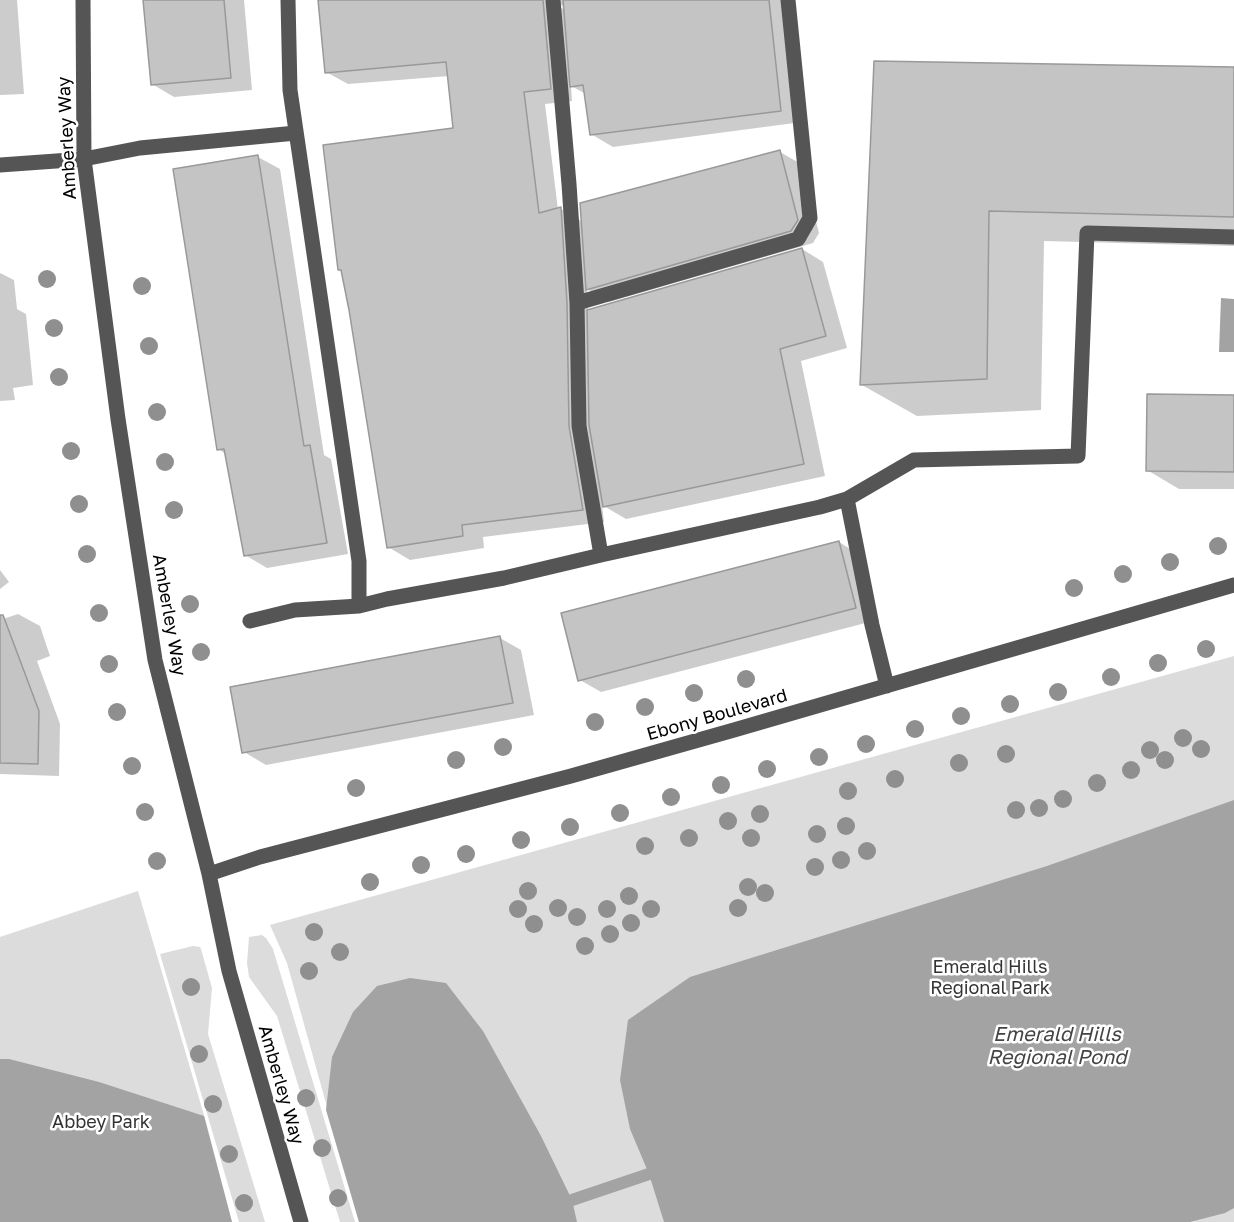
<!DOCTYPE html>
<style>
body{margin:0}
canvas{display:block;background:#fff}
</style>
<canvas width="1234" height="1222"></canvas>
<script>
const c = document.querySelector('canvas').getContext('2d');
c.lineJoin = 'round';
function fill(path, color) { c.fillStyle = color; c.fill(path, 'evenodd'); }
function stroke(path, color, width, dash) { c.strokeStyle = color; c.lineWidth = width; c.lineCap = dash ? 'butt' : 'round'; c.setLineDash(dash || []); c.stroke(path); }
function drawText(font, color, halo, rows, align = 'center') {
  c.font = font + ' "Golos Text",sans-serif'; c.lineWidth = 5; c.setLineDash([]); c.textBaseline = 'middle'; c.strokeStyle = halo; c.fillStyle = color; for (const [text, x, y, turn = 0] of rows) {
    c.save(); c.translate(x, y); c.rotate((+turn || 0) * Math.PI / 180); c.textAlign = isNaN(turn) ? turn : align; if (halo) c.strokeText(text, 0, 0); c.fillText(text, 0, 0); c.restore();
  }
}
fill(new Path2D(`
 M 1234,656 L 1234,1222 L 359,1222 L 287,963 L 270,925 Z
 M 138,891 L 206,1122 L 232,1222 L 0,1222 L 0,937 Z
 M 262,935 L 266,938 L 273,949 L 355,1222 L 340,1222 L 277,1016 L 249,977 L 247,963 L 249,937 Z
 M 193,946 L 200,947 L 201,949 L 212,988 L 208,1034 L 265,1222 L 239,1222 L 160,954 Z`), '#dcdcdc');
fill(new Path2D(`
 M 1221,298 L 1234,299 L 1234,352 L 1219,352 Z
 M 1234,800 L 1234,1208 L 1225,1213 L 1190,1222 L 664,1222 L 649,1174 L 630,1129 L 620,1080 L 628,1020 L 690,977 L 1047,866 Z
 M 410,978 L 446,983 L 483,1031 L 541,1136 L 572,1200 L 577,1222 L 359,1222 L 326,1110 L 332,1057 L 353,1012 L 377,986 Z
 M 0,1059 L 9,1059 L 99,1082 L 204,1116 L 232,1222 L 0,1222 Z`), '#a3a3a3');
fill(new Path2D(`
 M 0,0 L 17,0 L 24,94 L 0,95 Z
 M 145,0 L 244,0 L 252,90 L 174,97 L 152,84 Z
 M 319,0 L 547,0 L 565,10 L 565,7 L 553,0 L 789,0 L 802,122 L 613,147 L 591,134 L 586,94 L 571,86 L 572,101 L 545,104 L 558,210 L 561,209 L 583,222 L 780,152 L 801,164 L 819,233 L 813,243 L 609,302 L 587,289 L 588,311 L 802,249 L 823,262 L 847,348 L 801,361 L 825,476 L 626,519 L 602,505 L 604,522 L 483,537 L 484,548 L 410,560 L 388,547 L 343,272 L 340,269 L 455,129 L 449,76 L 348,84 L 326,72 Z
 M 875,63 L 1234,68 L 1234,246 L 1044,241 L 1041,410 L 917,416 L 862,385 Z
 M 258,157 L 280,169 L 324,455 L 331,459 L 348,554 L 267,568 L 245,555 L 226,454 L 218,449 Z
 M 0,273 L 14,280 L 17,309 L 26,314 L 33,385 L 13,388 L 15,400 L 0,401 Z
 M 1234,397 L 1234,489 L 1179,489 L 1147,470 Z
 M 839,542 L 860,555 L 877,620 L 601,692 L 580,680 Z
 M 0,570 L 9,582 L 0,589 Z
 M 18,614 L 40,626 L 50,656 L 37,661 L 60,724 L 59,776 L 0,774 L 0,620 Z
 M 500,638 L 521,650 L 534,715 L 266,765 L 244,752 Z`), '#0003');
stroke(new Path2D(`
 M 572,1200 L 649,1174`), '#a3a3a3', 12);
const building = new Path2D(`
 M 143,0 L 224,0 L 231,78 L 151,85 Z
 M 318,0 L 543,0 L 551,89 L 524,92 L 539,213 L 561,207 L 567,303 L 569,426 L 583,510 L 462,525 L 463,536 L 387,548 L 349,310 L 341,270 L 338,270 L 323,145 L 453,128 L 446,62 L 325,73 Z
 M 563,0 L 769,0 L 781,111 L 590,135 L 583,85 L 570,87 Z
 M 874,61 L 1234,67 L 1234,217 L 989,211 L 987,379 L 860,385 Z
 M 780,150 L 798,220 L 791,231 L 586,290 L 580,203 Z
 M 258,155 L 304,446 L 310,445 L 327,543 L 244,556 L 224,449 L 217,450 L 173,169 Z
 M 802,248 L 826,336 L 780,349 L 804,464 L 603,507 L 589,425 L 587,310 Z
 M 1147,394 L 1234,395 L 1234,472 L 1146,471 Z
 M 839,541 L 856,608 L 578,681 L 561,613 Z
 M 0,615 L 3,615 L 39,711 L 38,764 L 0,763 Z
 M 500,636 L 513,703 L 242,753 L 230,687 Z`);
fill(building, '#c4c4c4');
stroke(building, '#999', 1.5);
stroke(new Path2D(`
 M 83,0 L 84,159 L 118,419 L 155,660 L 209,874 L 229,971 L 301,1222
 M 288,0 L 290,90 L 359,561 L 359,606 L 387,599 L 504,578 L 601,555 L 579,426 L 577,303 L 569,184 L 553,0
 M 0,165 L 84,159 L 140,148 L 296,133
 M 577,303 L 798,239 L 810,218 L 788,0
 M 847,499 L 914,460 L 1078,456 L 1087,233 L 1234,237
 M 601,555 L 820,507 L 847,499 L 872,625 L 887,686
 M 250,621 L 295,610 L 359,606
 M 209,874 L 260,857 L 571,776 L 734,730 L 1234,585`), '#555', 15);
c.fillStyle = '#8f8f8f';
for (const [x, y] of [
 [47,279],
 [142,286],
 [54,328],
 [149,346],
 [59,377],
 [157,412],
 [71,451],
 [165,462],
 [79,504],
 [174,510],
 [1218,546],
 [87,554],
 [1170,562],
 [1123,574],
 [1074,588],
 [190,604],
 [99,613],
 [1206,649],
 [201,652],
 [1158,663],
 [109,664],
 [1111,677],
 [746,679],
 [1058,692],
 [694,693],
 [1010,704],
 [645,707],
 [117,712],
 [961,716],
 [595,722],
 [915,729],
 [1183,738],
 [866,744],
 [503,747],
 [1201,749],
 [1150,750],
 [1006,754],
 [819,757],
 [456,760],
 [1165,760],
 [959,763],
 [132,766],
 [767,769],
 [1131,770],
 [895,779],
 [1097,783],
 [721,785],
 [356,788],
 [848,791],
 [671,797],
 [1063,799],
 [1039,808],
 [1016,810],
 [145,812],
 [620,813],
 [760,814],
 [728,821],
 [846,826],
 [570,827],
 [817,834],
 [689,838],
 [751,838],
 [521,840],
 [645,846],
 [867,851],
 [466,854],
 [841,860],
 [157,861],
 [421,865],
 [815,867],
 [370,882],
 [748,887],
 [528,891],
 [765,893],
 [629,896],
 [558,908],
 [738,908],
 [518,909],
 [607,909],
 [651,909],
 [577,917],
 [631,923],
 [534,924],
 [314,932],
 [610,934],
 [585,946],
 [340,952],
 [309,971],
 [191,987],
 [199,1054],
 [306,1098],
 [213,1104],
 [322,1148],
 [229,1154],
 [338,1198],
 [244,1203]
]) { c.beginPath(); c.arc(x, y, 9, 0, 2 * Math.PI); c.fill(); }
drawText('18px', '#000', '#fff', [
 ["Amberley Way",67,138,-93],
 ["Amberley Way",169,615,80],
 ["Ebony Boulevard",717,715,-16],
 ["Amberley Way",281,1085,74]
]);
drawText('18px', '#333', '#fff', [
 ["Emerald Hills",990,967],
 ["Regional Park",990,988],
 ["Abbey Park",101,1122]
]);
drawText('italic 20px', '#444', '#fff', [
 ["Emerald Hills",1057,1035],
 ["Regional Pond",1057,1058]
]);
</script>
